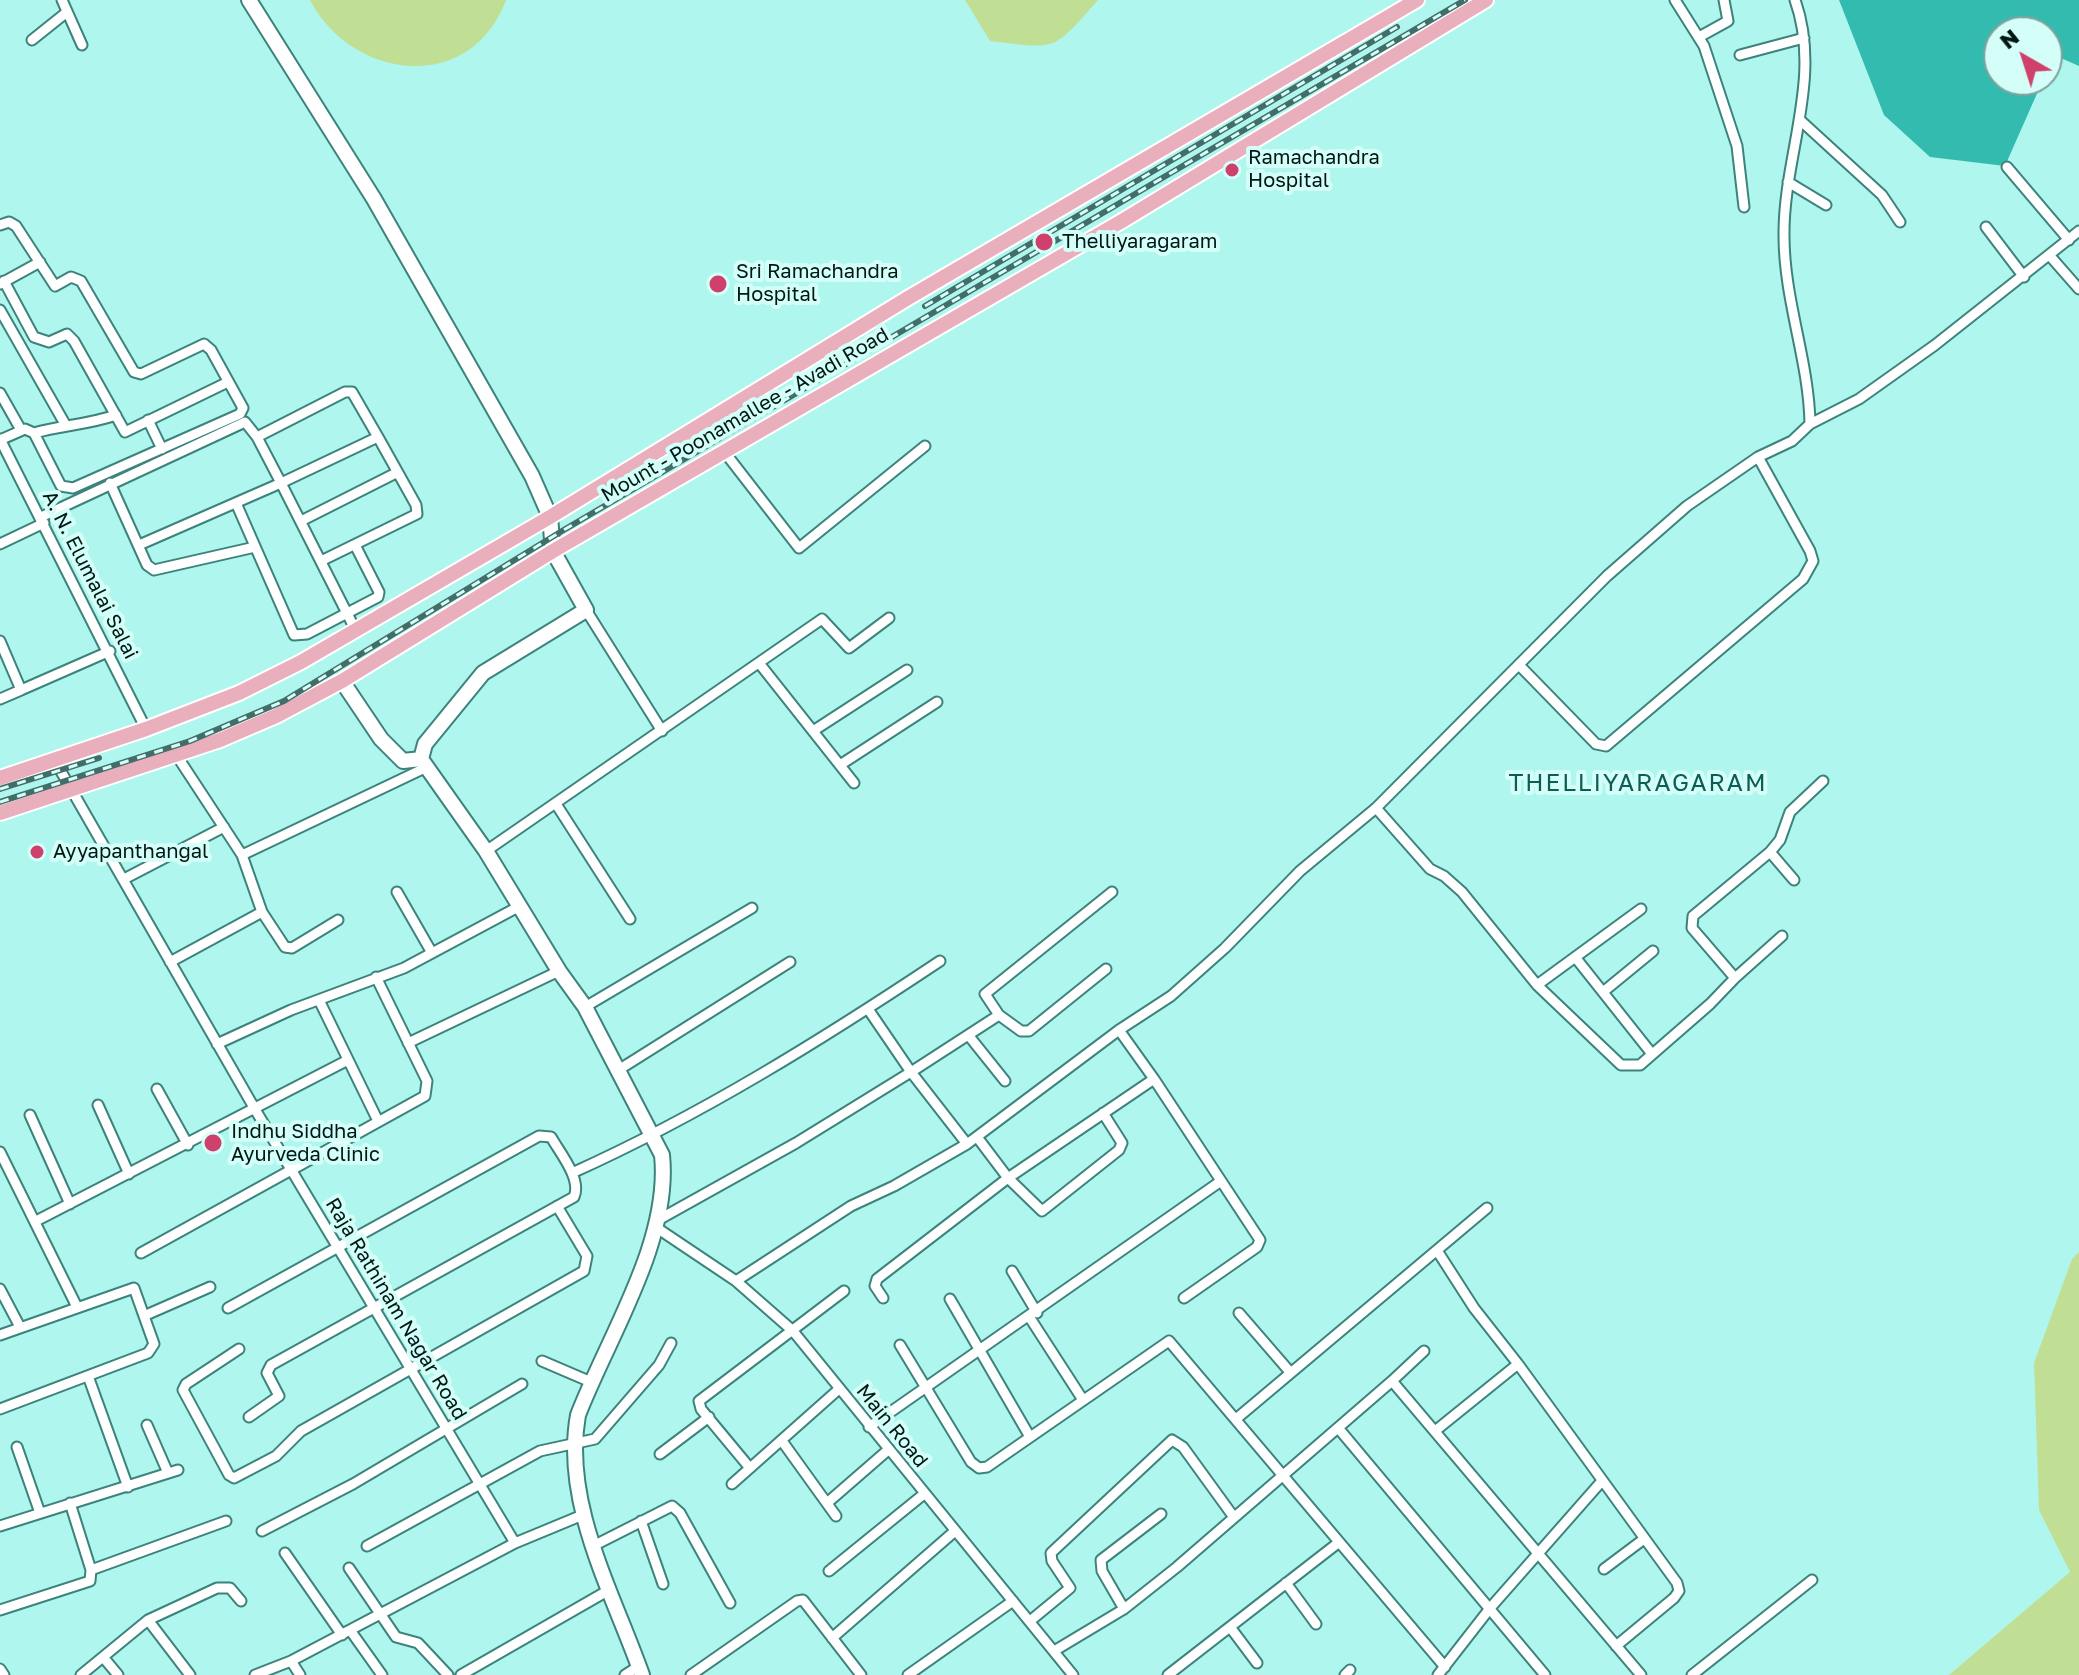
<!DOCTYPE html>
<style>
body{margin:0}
#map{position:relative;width:2079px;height:1675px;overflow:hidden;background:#aff7ee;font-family:"Golos Text",sans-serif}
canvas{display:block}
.north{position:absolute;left:1983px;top:16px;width:80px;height:80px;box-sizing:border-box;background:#d4fef8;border:2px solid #7fa29d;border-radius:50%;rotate:321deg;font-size:22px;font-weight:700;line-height:32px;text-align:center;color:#001815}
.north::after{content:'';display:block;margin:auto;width:28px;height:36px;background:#cf416c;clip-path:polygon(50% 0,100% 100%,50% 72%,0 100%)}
</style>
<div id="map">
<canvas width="2079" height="1675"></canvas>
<div class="north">N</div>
</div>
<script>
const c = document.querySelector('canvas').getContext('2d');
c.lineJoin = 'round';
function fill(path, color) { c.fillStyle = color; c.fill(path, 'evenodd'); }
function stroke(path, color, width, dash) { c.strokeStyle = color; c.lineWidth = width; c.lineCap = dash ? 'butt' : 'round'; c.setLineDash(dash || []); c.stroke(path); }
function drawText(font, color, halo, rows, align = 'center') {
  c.font = font + ' "Golos Text",sans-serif'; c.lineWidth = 8; c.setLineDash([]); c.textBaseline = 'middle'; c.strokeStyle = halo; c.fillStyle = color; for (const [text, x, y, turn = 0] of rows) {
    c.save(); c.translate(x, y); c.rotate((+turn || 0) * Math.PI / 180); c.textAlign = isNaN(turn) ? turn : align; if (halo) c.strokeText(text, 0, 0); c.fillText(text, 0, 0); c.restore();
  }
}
fill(new Path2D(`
 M 310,0 L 506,0 C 471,95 352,81 310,0 Z
 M 965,0 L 1098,0 C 1052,52 1059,49 990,41 Z
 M 2079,1252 L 2079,1675 L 1949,1675 L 2070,1572 L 2039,1510 L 2034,1363 L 2072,1259 Z`), '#c1df94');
fill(new Path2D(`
 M 1839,0 L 2079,0 L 2079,66 L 2054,55 L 2047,71 L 2047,32 L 1999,32 L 1999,80 L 2043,80 L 2005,166 L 1930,157 L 1884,115 Z`), '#34bbaf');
const street = new Path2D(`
 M 62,0 L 82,45
 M 1675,0 L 1704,46 L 1737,146 L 1744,207
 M 1795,0 C 1823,78 1783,157 1784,236 C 1784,300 1809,361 1810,424
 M 1699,37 L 1728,21 L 1724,0
 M 32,40 L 67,12
 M 1740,55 L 1804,38
 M 1800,120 L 1882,195 L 1900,222
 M 2007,167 L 2069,240
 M 1788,182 L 1826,205
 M 0,225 L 9,222 L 16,226 L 55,286 L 71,277 L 81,281 L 134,372 L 141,374 L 204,344 L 211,350 L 243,408 L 240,414 L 73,488 L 61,486 L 34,433
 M 1986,227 L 2024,277
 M 2050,256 L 2079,289
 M 4,281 L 34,337 L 49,342 L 67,334 L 74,341 L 125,432 L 228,382
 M 0,284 L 40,262
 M 0,310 L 65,424
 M 0,393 L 21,430
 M 148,420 L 162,449
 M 257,437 L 281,483 L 378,437 L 416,505 L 417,514 L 321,561
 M 0,439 L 146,729
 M 0,440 L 25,429 L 34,433 C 62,425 87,425 116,415
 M 723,450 L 799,548 L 925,446
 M 110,483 L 147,565 L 154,570 L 255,547
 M 236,503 L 294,635 L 307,634 L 378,597 L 379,592 L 355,545
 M 41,517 L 245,422 L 257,437 L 345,392 L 352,392 L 378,437
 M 301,521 L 396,473
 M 0,544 L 44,523
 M 139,545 L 281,483 L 356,631
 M 586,610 L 662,731
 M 0,641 L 21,690 L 110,651
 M 759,663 L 854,783
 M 1519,665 L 1596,744 L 1606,746 L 1803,579 L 1813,561 L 1810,551 L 1758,457
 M 0,699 L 21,690
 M 813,731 L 907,670
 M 177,756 L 242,855 L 262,912 L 285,947 L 292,948 L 338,920
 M 55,761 L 256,1111 L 515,1543
 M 840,765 L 937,702
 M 556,804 L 630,919
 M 1376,808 L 1430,869 L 1444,876 L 1462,892 L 1537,985 L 1621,1065 L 1640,1065 L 1710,1004 L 1735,978 L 1692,928 L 1693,916 L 1770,852 L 1780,840 L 1790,812 L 1823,781
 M 486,851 L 822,619 L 849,648 L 889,618
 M 1770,852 L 1794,880
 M 242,855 L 427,767
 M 124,879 L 224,827
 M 397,892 L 432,953
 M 1575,957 L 1652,1054
 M 170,962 L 262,912
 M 1735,978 L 1782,936
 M 1537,985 L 1641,909
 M 1603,992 L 1653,951
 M 319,1000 L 378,1121
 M 585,1007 L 752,908
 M 868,1009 L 911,1072 L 999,1015 L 985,994 L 1112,892
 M 999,1015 L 1021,1031 L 1029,1031 L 1106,969
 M 1119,1030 L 1154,1079
 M 969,1036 L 1005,1081
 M 408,1043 L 559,971
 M 217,1044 L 291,1010 L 404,968 L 518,907
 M 620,1069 L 790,962
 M 157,1089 L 188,1145
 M 98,1105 L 129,1174
 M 30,1115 L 70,1204
 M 977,1137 L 1008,1178 L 1154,1079 L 1260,1240 L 1257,1247 L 1184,1298
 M 0,1152 L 77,1307
 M 572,1173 C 701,1115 823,1039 940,961
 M 658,1220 L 796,1143 L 911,1072 L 967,1144
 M 36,1221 L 348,1060
 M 657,1228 L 736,1281 L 793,1331 L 1073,1675
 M 141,1253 L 425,1096 L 427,1081 L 376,977
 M 1012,1271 L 1037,1313
 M 736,1281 L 851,1206 L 894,1186 L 967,1144 L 1119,1030 L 1171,996 L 1225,948 L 1300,871 L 1376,808 L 1607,576 L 1687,506 L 1758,457 L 1792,441 L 1810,424 L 1859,399 L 1935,345 L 2079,231
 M 0,1289 L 20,1327
 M 883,1298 L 875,1286 L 877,1279 L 1008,1178 L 1042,1211 L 1119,1150 L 1122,1143 L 1103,1113
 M 950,1299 L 1030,1437
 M 228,1308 L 539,1136 L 551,1137 C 560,1153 582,1179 574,1197 L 271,1365 L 267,1373 L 279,1396 L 249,1417
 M 1239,1313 L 1290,1372
 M 146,1315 L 210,1287
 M 1030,1318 L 1083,1400
 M 0,1335 L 134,1288 L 154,1344 L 148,1353 L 0,1409
 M 900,1345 L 971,1462 L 979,1468 L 987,1467 L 1169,1341 L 1445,1667
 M 239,1349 L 186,1384 L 183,1390 L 229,1475 L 234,1478 L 276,1456 L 301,1431 L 584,1271 L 587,1256 L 557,1206
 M 542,1361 L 591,1382
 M 1518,1364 L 1677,1583 L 1679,1591 L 1674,1598 L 1616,1646
 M 88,1376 L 128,1487
 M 1392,1381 L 1424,1351
 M 1236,1419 L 1487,1208
 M 147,1425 L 168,1473
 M 869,1427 L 1221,1181
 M 1339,1429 L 1545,1675
 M 1435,1431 L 1518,1364 L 1474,1308 L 1438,1252
 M 782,1441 L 836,1516
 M 17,1447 L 40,1513
 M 660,1454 L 709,1417
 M 750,1468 L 701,1409 L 699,1401 L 844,1291
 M 732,1484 L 839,1389
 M 827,1503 L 888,1450
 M 641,1521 L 663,1584
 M 0,1526 L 178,1470
 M 262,1531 L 353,1484 L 522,1384
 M 595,1545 L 672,1506 L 680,1513 L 730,1603
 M 367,1546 L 540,1451 L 595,1439 L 659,1365 L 671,1343
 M 285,1553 L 342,1635
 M 349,1568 L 396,1637 L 418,1643 L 448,1675
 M 1604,1569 L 1644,1539
 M 91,1570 L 226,1521
 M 829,1571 L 924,1494
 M 1286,1583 L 1316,1624
 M 1124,1609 L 1102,1571 L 1101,1560 L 1161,1514
 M 0,1610 L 90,1581 L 91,1570 L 70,1503
 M 148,1620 L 190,1675
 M 1030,1621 L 1070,1588 L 1052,1561 L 1051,1553 L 1172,1440 L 1183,1447 L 1233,1516
 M 1230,1627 L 1257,1663
 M 350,1630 L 382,1675
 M 832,1638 L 955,1531
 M 1054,1651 L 1124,1609 L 1177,1567 L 1392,1381 L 1641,1675
 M 103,1657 L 118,1675
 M 291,1661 L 300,1675
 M 0,1669 L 4,1675
 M 81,1675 L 148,1620 L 217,1588 L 230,1588 L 241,1601
 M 255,1675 L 291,1661 L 515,1543 L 585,1514
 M 461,1675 L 609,1590
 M 625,1675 L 639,1666
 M 691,1675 L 797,1601 L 803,1600 L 861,1675
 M 908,1675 L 1013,1601
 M 1168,1675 L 1338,1543
 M 1345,1675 L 1350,1670
 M 1438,1675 L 1491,1607 L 1601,1482
 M 1692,1675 L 1812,1580`);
const secondary = new Path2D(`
 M 249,0 L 374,199 L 532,476 L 550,517 L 553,551 L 586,610 L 483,673 L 425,744 L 421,759
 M 342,681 L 381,739 L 403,761 L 421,759
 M 421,759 L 486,851 L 559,971 L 585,1007 L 662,1155 C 671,1241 609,1335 578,1415 C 562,1503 613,1593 642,1675`);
const primary = new Path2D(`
 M 0,778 L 146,729 L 239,693 L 301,662 L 550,517 L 908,298 L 1417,0
 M 0,813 L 220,740 L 276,716 L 342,681 L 553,551 L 1122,221 L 1486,0`);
stroke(street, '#3c837b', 13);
stroke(secondary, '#3c837b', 18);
stroke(primary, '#fff', 18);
stroke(street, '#fff', 9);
stroke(secondary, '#fff', 14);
stroke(primary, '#e9afbc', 14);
const rail = new Path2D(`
 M 925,306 L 1397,27
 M 0,789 L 99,758
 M 0,802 L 190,741 L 284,701 L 562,531 L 1465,0`);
stroke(rail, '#436d68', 6);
stroke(rail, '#d4fef8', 3, [9]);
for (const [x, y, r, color] of [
 [1232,170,8,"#cf416c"],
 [1044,242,10,"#cf416c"],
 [718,284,10,"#cf416c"],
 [37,852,8,"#cf416c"],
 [213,1143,10,"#cf416c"]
]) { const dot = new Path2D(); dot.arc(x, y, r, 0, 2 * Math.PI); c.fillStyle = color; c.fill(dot); stroke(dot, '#d4fef8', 3); }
drawText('20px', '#001815', '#d4fef8', [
 ["Ramachandra",1248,158],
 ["Hospital",1248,181],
 ["Thelliyaragaram",1062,242],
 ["Sri Ramachandra",736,272],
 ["Hospital",736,295],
 ["Ayyapanthangal",53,852],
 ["Indhu Siddha",231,1132],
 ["Ayurveda Clinic",231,1155]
], 'left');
drawText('20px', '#001815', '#d4fef8', [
 ["Mount - Poonamallee - Avadi Road",745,415,-30],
 ["A. N. Elumalai Salai",90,575,63],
 ["Raja Rathinam Nagar Road",396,1309,59],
 ["Main Road",892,1426,51]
]);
c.letterSpacing = '2px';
drawText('24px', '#0c5d56', '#d4fef8', [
 ["THELLIYARAGARAM",1638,783]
]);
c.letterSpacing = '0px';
</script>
